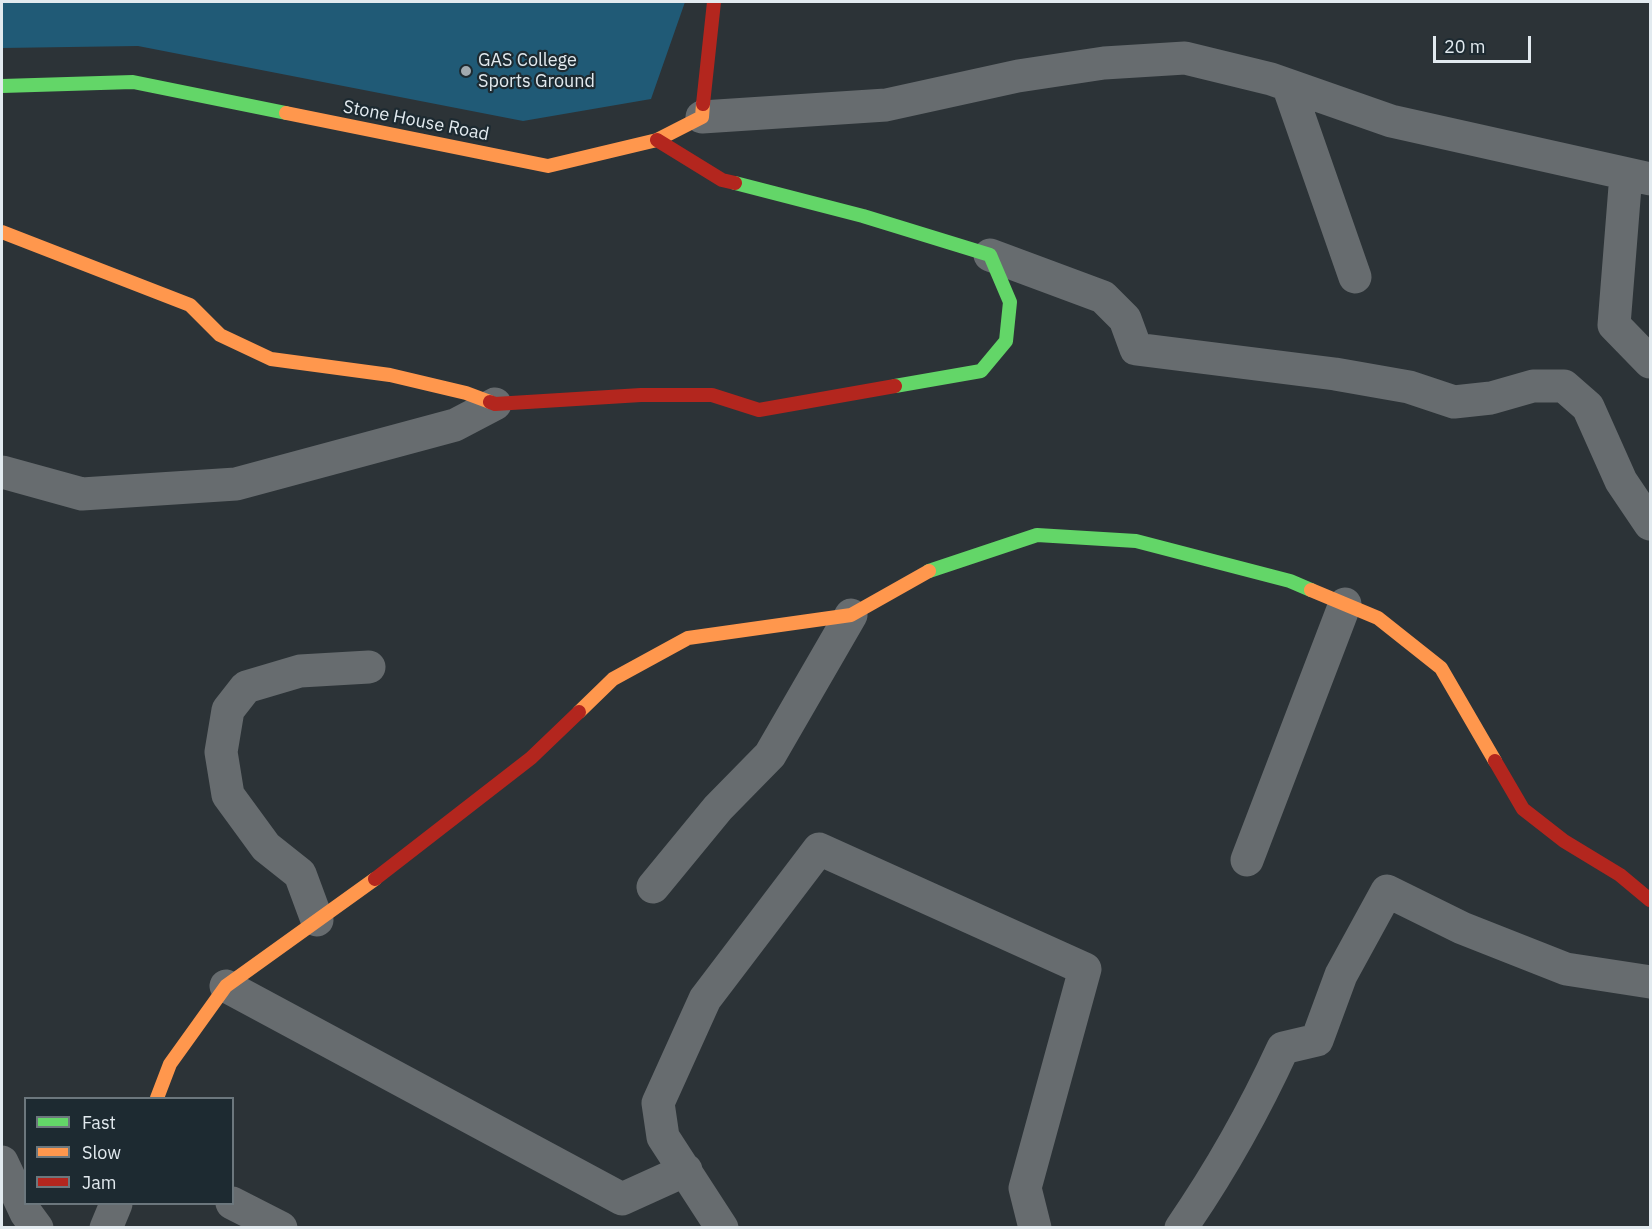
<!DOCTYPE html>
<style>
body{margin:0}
#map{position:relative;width:1652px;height:1229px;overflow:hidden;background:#2c3337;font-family:"IBM Plex Sans",sans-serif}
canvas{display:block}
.frame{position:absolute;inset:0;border:3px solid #e2eaef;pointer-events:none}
.legend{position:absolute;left:24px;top:1097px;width:210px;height:108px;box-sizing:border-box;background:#1d2a31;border:2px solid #6c777d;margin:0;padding:8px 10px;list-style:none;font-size:18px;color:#e2eaef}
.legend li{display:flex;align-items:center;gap:12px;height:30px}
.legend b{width:30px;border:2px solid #6c777d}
.scale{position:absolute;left:1433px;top:36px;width:98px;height:27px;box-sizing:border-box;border:3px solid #e2eaef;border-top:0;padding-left:8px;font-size:18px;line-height:21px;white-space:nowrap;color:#e2eaef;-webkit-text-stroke:4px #1d2a31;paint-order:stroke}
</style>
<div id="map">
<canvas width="1652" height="1229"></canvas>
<div class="frame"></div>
<ul class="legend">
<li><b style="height:8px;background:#63d668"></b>Fast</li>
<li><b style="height:8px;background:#ff974d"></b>Slow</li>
<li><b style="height:8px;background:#b3261e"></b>Jam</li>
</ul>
<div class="scale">20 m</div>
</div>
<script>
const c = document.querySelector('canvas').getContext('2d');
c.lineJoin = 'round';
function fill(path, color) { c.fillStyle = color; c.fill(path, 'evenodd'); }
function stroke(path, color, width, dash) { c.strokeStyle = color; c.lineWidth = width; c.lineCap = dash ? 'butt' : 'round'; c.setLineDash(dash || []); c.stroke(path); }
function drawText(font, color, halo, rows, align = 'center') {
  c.font = font + ' "IBM Plex Sans",sans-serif'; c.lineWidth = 4.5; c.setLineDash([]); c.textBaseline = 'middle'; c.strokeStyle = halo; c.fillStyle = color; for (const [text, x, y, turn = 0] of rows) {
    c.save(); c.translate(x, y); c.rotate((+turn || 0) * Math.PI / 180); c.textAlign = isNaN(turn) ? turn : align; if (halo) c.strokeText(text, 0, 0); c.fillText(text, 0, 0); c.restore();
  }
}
fill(new Path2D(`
 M 2,2 L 685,2 L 651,99 L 523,121 L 138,46 L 2,48 Z`), '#205a76');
stroke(new Path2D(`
 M 1288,85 L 1355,277
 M 702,117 L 886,105 L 1018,76 L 1104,63 L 1185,58 L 1271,79 L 1391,121 L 1650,179
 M 1626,174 L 1614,325 L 1650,362
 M 990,255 L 1103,297 L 1125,319 L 1136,349 L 1335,374 L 1409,387 L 1454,402 L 1491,398 L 1533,386 L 1564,386 L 1588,407 L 1621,481 L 1650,524
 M 2,472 L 82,494 L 236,484 L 455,425 L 495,404
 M 1247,860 L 1345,604
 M 653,887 L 718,808 L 770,755 L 851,615
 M 317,920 L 300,874 L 266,847 L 228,795 L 221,752 L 228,710 L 246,687 L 300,671 L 369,667
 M 226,986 L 622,1199 L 686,1170
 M 2,1162 L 26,1213 L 37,1228
 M 232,1203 L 281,1228
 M 106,1228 L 116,1204
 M 722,1228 L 663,1137 L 658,1103 L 705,999 L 819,849 L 1085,969 L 1025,1188 L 1035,1228
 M 1181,1228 C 1221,1170 1254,1111 1283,1048 L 1317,1040 L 1341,975 L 1387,891 L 1462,928 L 1566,969 L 1650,982`), '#676c6f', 33);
stroke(new Path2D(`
 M 2,86 L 133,82 L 286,113
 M 735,183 L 863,216 L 990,255 L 1010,302 L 1006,341 L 981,371 L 895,386
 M 929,571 L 1037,535 L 1136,541 L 1290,581 L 1311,590`), '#63d668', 14);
stroke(new Path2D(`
 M 286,113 L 548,166 L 657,140 L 702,117 L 703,104
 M 2,232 L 190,305 L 220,335 L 271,359 L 390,375 L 466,393 L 490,402
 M 1311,590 L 1378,618 L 1441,668 L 1495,761
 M 579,712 L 613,679 L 688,638 L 851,615 L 929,571
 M 157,1098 L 170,1064 L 226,986 L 375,879`), '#ff974d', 14);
stroke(new Path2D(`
 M 703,104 L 714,2
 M 657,140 L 722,180 L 735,183
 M 490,402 L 495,404 L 641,395 L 712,395 L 759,410 L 895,386
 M 1495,761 L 1523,809 L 1564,841 L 1620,875 L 1650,900
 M 375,879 L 531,758 L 579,712`), '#b3261e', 14);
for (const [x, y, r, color] of [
 [466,71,6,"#a2aaaf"]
]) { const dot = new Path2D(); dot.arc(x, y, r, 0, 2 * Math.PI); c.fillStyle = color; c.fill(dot); stroke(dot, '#1d2a31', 2); }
drawText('18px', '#e2eaef', '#1d2a31', [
 ["GAS College",478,61],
 ["Sports Ground",478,82]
], 'left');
drawText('18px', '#e2eaef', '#1d2a31', [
 ["Stone House Road",416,121,11]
]);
</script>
